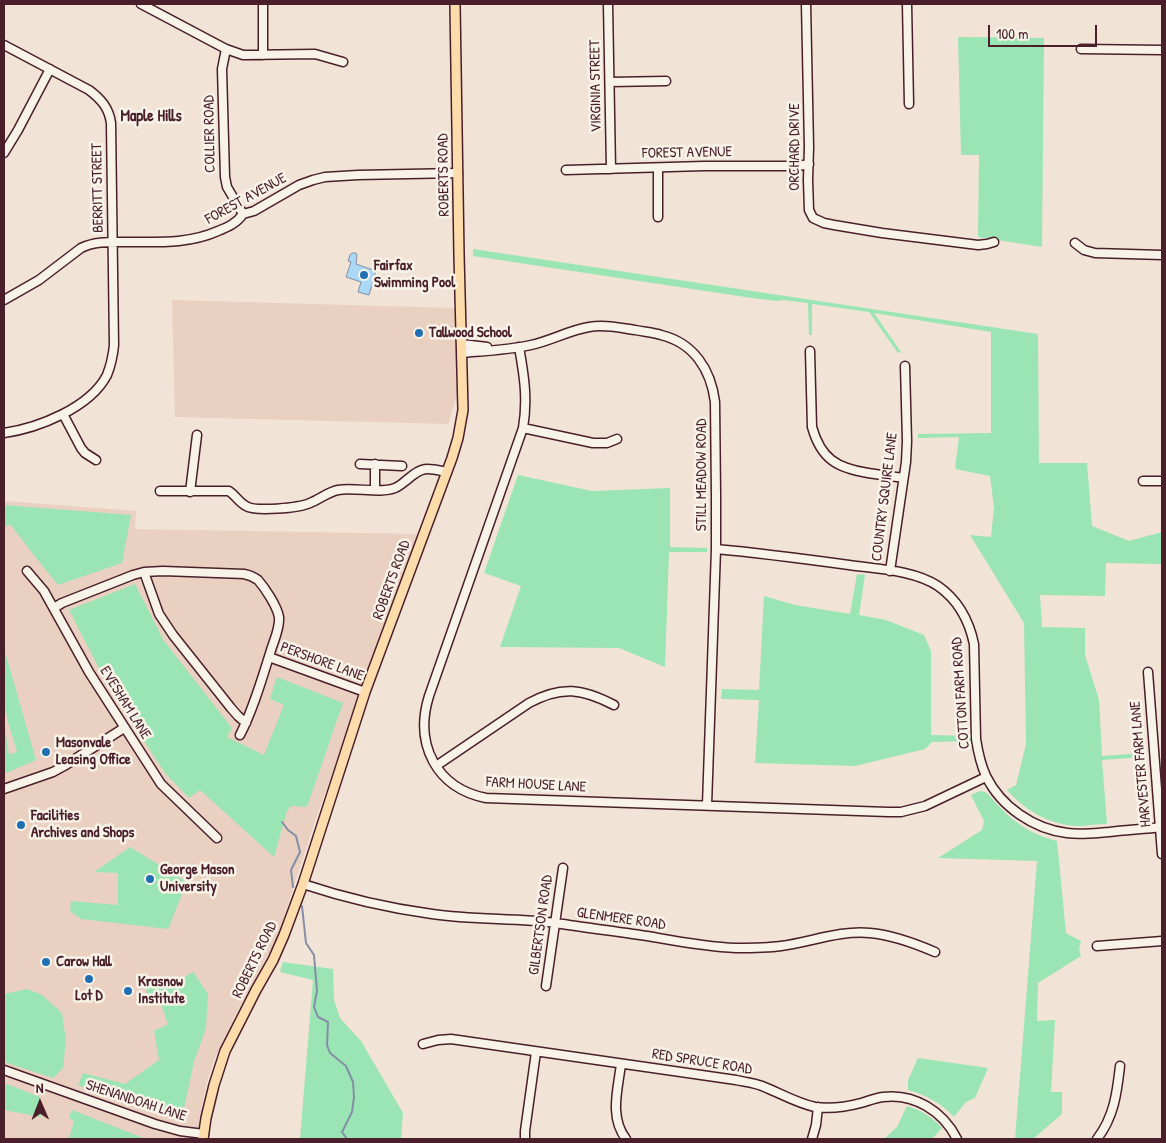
<!DOCTYPE html>
<style>
body{margin:0}
#map{position:relative;width:1166px;height:1143px;overflow:hidden;background:#f1e3d6;font-family:"Patrick Hand",sans-serif}
canvas{display:block}
.frame{position:absolute;inset:0;border:5px solid #4a1f2b;pointer-events:none}
.north{position:absolute;left:15px;top:1078px;width:50px;height:50px;-webkit-text-stroke:4px #f7f3e8;paint-order:stroke;rotate:359deg;font-size:14px;font-weight:700;line-height:20px;text-align:center;color:#4a1f2b}
.north::after{content:'';display:block;margin:auto;width:18px;height:22px;background:#4a1f2b;clip-path:polygon(50% 0,100% 100%,50% 72%,0 100%)}
.scale{position:absolute;left:988px;top:25px;width:109px;height:22px;box-sizing:border-box;border:2px solid #4a1f2b;border-top:0;padding-left:6px;font-size:15px;line-height:18px;white-space:nowrap;color:#4a1f2b;-webkit-text-stroke:4px #f7f3e8;paint-order:stroke}
</style>
<div id="map">
<canvas width="1166" height="1143"></canvas>
<div class="frame"></div>
<div class="north">N</div>
<div class="scale">100 m</div>
</div>
<script>
const c = document.querySelector('canvas').getContext('2d');
c.lineJoin = 'round';
function fill(path, color) { c.fillStyle = color; c.fill(path, 'evenodd'); }
function stroke(path, color, width, dash) { c.strokeStyle = color; c.lineWidth = width; c.lineCap = dash ? 'butt' : 'round'; c.setLineDash(dash || []); c.stroke(path); }
function drawText(font, color, halo, rows, align = 'center') {
  c.font = font + ' "Patrick Hand",sans-serif'; c.lineWidth = 5; c.setLineDash([]); c.textBaseline = 'middle'; c.strokeStyle = halo; c.fillStyle = color; for (const [text, x, y, turn = 0] of rows) {
    c.save(); c.translate(x, y); c.rotate((+turn || 0) * Math.PI / 180); c.textAlign = isNaN(turn) ? turn : align; if (halo) c.strokeText(text, 0, 0); c.fillText(text, 0, 0); c.restore();
  }
}
fill(new Path2D(`
 M 172,300 L 455,308 L 458,326 L 459,388 L 448,424 L 175,417 Z
 M 4,501 L 136,511 L 135,529 L 419,534 L 316,818 L 276,941 L 234,1017 L 214,1060 L 206,1085 L 199,1122 L 198,1139 L 4,1139 Z`), '#ead0c0');
fill(new Path2D(`
 M 958,37 L 1044,38 L 1042,247 L 978,237 L 979,155 L 961,155 Z
 M 473,249 L 1038,334 L 1039,463 L 1087,463 L 1092,526 L 1129,541 L 1162,532 L 1162,564 L 1106,563 L 1105,596 L 1040,595 L 1042,627 L 1085,628 L 1085,655 L 1099,700 L 1102,756 L 1143,753 L 1144,757 L 1102,760 L 1107,824 C 1097,824 1086,826 1076,826 C 1048,824 1026,811 1007,790 L 1016,785 L 1026,744 L 1024,623 L 970,535 L 991,537 L 994,508 L 990,476 L 955,469 L 959,437 L 918,438 L 918,434 L 991,433 L 991,332 L 874,313 L 901,352 L 898,353 L 869,312 L 812,304 L 812,335 L 809,335 L 808,303 L 782,300 L 777,301 L 752,298 L 473,256 Z
 M 518,475 L 592,491 L 670,488 L 670,547 L 707,548 L 707,552 L 669,552 L 665,667 L 619,648 L 500,647 L 521,586 L 484,573 Z
 M 4,505 L 131,515 L 122,563 L 58,585 L 33,554 L 10,524 L 4,528 Z
 M 857,574 L 865,575 L 859,615 L 886,620 L 924,635 L 931,651 L 931,735 L 972,736 L 972,741 L 932,742 L 925,749 L 855,766 L 755,763 L 759,700 L 721,699 L 722,689 L 759,690 L 764,596 L 795,605 L 850,614 Z
 M 135,584 L 164,641 L 232,728 L 227,737 L 264,755 L 284,705 L 270,699 L 277,677 L 343,703 L 307,807 L 291,806 L 287,811 L 274,857 L 200,790 L 189,798 L 165,773 L 109,688 L 69,610 Z
 M 4,648 L 36,760 L 4,774 L 4,723 L 9,755 L 17,752 L 8,722 L 4,702 Z
 M 980,791 L 985,792 L 988,794 C 1008,818 1026,833 1057,841 L 1066,933 L 1081,941 L 1079,949 L 1081,956 L 1038,983 L 1037,1021 L 1055,1020 L 1051,1092 L 1062,1092 L 1062,1114 L 1033,1139 L 1015,1139 L 1037,861 L 938,858 L 982,830 L 984,821 L 971,795 Z
 M 130,847 L 187,882 L 168,929 L 81,919 L 70,911 L 71,901 L 118,905 L 118,873 L 94,872 Z
 M 283,962 L 333,969 L 334,1000 L 340,1018 L 361,1041 L 403,1113 L 401,1139 L 300,1139 L 313,980 L 280,972 Z
 M 193,972 L 208,994 L 206,1028 L 194,1062 L 185,1104 L 180,1120 L 78,1085 L 83,1073 L 125,1084 L 159,1060 L 154,1031 L 168,1024 L 159,999 L 148,999 L 145,981 L 178,981 Z
 M 27,989 L 42,995 L 62,1013 L 66,1041 L 63,1068 L 53,1078 L 4,1062 L 4,994 Z
 M 918,1058 L 988,1068 L 975,1098 L 966,1102 L 954,1117 C 941,1103 926,1095 908,1090 L 908,1080 Z
 M 4,1083 L 40,1097 L 41,1117 L 4,1110 Z
 M 907,1106 C 921,1110 932,1117 942,1128 L 932,1139 L 884,1139 L 897,1127 Z
 M 72,1110 L 146,1139 L 69,1139 L 74,1121 L 69,1118 Z`), '#9be5b4');
const water = new Path2D(`
 M 353,253 L 356,253 L 357,255 L 356,264 L 376,271 L 369,295 L 358,292 L 361,282 L 346,277 L 351,262 L 348,261 L 350,255 Z`);
fill(water, '#aad8f6');
stroke(water, '#848ea5', 1);
stroke(new Path2D(`
 M 282,822 L 288,830 L 296,836 L 300,852 L 291,870 L 293,887
 M 302,906 L 306,943 L 314,955 L 317,991 L 314,1007 L 318,1017 L 328,1022 L 327,1045 L 330,1053 L 346,1066 L 353,1082 L 354,1097 L 352,1112 L 342,1132 L 347,1139`), '#848ea5', 2);
const minor = new Path2D(`
 M 141,4 L 226,49 L 243,55 L 315,54 L 343,62
 M 263,4 L 263,55
 M 608,4 L 611,169
 M 806,4 L 809,147 L 808,180 L 809,210 L 813,218 L 824,223 L 834,225 L 882,233 L 978,245 L 987,244 L 994,242
 M 907,4 L 909,104
 M 4,45 L 89,90 C 101,99 109,108 111,123 L 114,345 C 113,355 111,365 107,375 C 90,408 38,428 4,433
 M 226,49 L 222,69 L 225,177 L 227,187 L 243,214
 M 1081,49 L 1162,50
 M 610,82 L 666,81
 M 4,153 L 18,130 L 50,69
 M 658,168 L 658,217
 M 566,170 L 704,166 L 798,166 L 809,164
 M 1075,243 L 1084,250 L 1095,253 L 1162,255
 M 4,300 L 39,280 L 81,248 C 95,241 111,242 126,242 C 158,242 189,244 218,231 C 228,227 237,223 243,214 L 254,211 L 299,185 L 313,180 L 325,177 L 358,175 L 458,173
 M 462,344 L 487,347
 M 519,347 C 524,375 528,399 523,428 L 429,696 C 414,744 436,788 486,798 L 888,812 L 901,812 L 925,806 L 986,777
 M 810,351 L 812,427 C 821,459 837,468 868,473 C 880,475 892,476 903,478
 M 462,353 C 485,351 508,350 531,345 C 550,341 570,330 589,327 C 604,324 620,328 635,330 C 644,332 653,332 661,335 C 694,343 711,370 715,402 L 716,495 L 716,549 L 707,805
 M 63,414 L 81,448 L 85,453 L 96,460
 M 523,428 L 593,443 L 607,443 L 617,439
 M 360,464 L 402,466
 M 375,464 L 375,490
 M 1143,481 L 1162,481
 M 160,491 L 229,491 C 236,496 239,502 246,506 C 255,512 299,508 310,503 C 320,499 328,492 338,490 C 355,487 380,494 395,488 C 400,486 404,482 408,479 C 423,466 427,468 447,472
 M 190,492 L 197,435
 M 716,549 C 760,553 805,559 849,565 C 877,569 914,570 938,586 C 958,600 969,620 974,644 L 976,739 C 978,752 981,765 986,776 C 1001,807 1034,829 1067,833 C 1081,835 1095,833 1109,832 C 1127,830 1145,829 1162,827
 M 27,571 L 44,591 L 89,672 L 161,784 L 217,838
 M 890,571 L 906,462 L 907,441 L 905,366
 M 144,572 L 159,614 L 173,635 L 231,708 L 238,716 L 246,723
 M 54,608 L 62,603 L 133,575 L 144,572 L 163,571 L 244,574 C 249,575 254,577 258,580 C 265,588 277,606 279,617 C 280,627 275,638 272,647 C 263,675 254,708 240,735
 M 269,657 L 365,692
 M 1148,672 L 1162,854
 M 436,766 L 529,703 C 562,685 583,689 614,705
 M 4,789 L 53,772 L 64,766 L 124,728
 M 303,884 C 345,898 388,908 432,914 C 473,920 515,918 556,923 C 588,928 621,932 653,937 C 681,942 708,947 736,948 C 750,948 766,948 781,946 C 811,942 840,930 870,933 C 893,935 914,943 935,952
 M 1097,946 L 1162,941
 M 546,986 L 563,868
 M 423,1044 L 438,1040 L 451,1039 L 736,1080 C 745,1082 754,1083 762,1086 C 780,1093 796,1103 815,1107 C 830,1109 846,1107 861,1103 C 868,1101 875,1098 883,1097 C 914,1093 943,1111 957,1139
 M 621,1064 C 618,1089 609,1117 626,1139
 M 4,1070 L 155,1124 L 180,1131 L 204,1134
 M 525,1139 L 525,1131 L 536,1052
 M 812,1139 L 816,1125 L 818,1107
 M 1097,1139 C 1114,1117 1117,1093 1120,1066`);
const major = new Path2D(`
 M 203,1139 L 206,1118 L 214,1085 L 225,1051 L 256,990 L 273,960 L 284,935 L 303,884 L 365,692 L 452,458 L 458,438 L 463,410 L 459,255 L 455,4`);
stroke(minor, '#4a1f2b', 11);
stroke(major, '#4a1f2b', 12);
stroke(minor, '#f7f3e8', 8);
stroke(major, '#fddcac', 9);
for (const [x, y, r, color] of [
 [364,275,5,"#1f6fb2"],
 [419,333,5,"#1f6fb2"],
 [46,752,5,"#1f6fb2"],
 [21,825,5,"#1f6fb2"],
 [150,879,5,"#1f6fb2"],
 [46,962,5,"#1f6fb2"],
 [89,979,5,"#1f6fb2"],
 [128,991,5,"#1f6fb2"]
]) { const dot = new Path2D(); dot.arc(x, y, r, 0, 2 * Math.PI); c.fillStyle = color; c.fill(dot); stroke(dot, '#f7f3e8', 2); }
drawText('15px', '#4a1f2b', '#f7f3e8', [
 ["VIRGINIA STREET",596,86,-91],
 ["COLLIER ROAD",210,134,-91],
 ["ORCHARD DRIVE",795,147,-90],
 ["FOREST AVENUE",687,153,-1],
 ["ROBERTS ROAD",444,175,-91],
 ["BERRITT STREET",98,188,-91],
 ["FOREST AVENUE",246,199,-29],
 ["STILL MEADOW ROAD",702,475,-90],
 ["COUNTRY SQUIRE LANE",885,497,-83],
 ["ROBERTS ROAD",392,580,-70],
 ["PERSHORE LANE",322,662,20],
 ["COTTON FARM ROAD",961,693,-94],
 ["EVESHAM LANE",125,703,58],
 ["HARVESTER FARM LANE",1141,764,-95],
 ["FARM HOUSE LANE",536,785,3],
 ["GLENMERE ROAD",621,919,8],
 ["GILBERTSON ROAD",541,925,-82],
 ["ROBERTS ROAD",255,960,-64],
 ["RED SPRUCE ROAD",702,1062,9],
 ["SHENANDOAH LANE",136,1101,18]
]);
drawText('bold 15px', '#4a1f2b', '#f7f3e8', [
 ["Fairfax",374,266],
 ["Swimming Pool",374,283],
 ["Tallwood School",429,333],
 ["Masonvale",56,743],
 ["Leasing Office",56,760],
 ["Facilities",31,816],
 ["Archives and Shops",31,833],
 ["George Mason",160,870],
 ["University",160,887],
 ["Carow Hall",56,962],
 ["Krasnow",138,982],
 ["Institute",138,999],
 ["Lot D",89,996,"center"]
], 'left');
drawText('bold 16px', '#4a1f2b', '#f7f3e8', [
 ["Maple Hills",151,117]
]);
</script>
